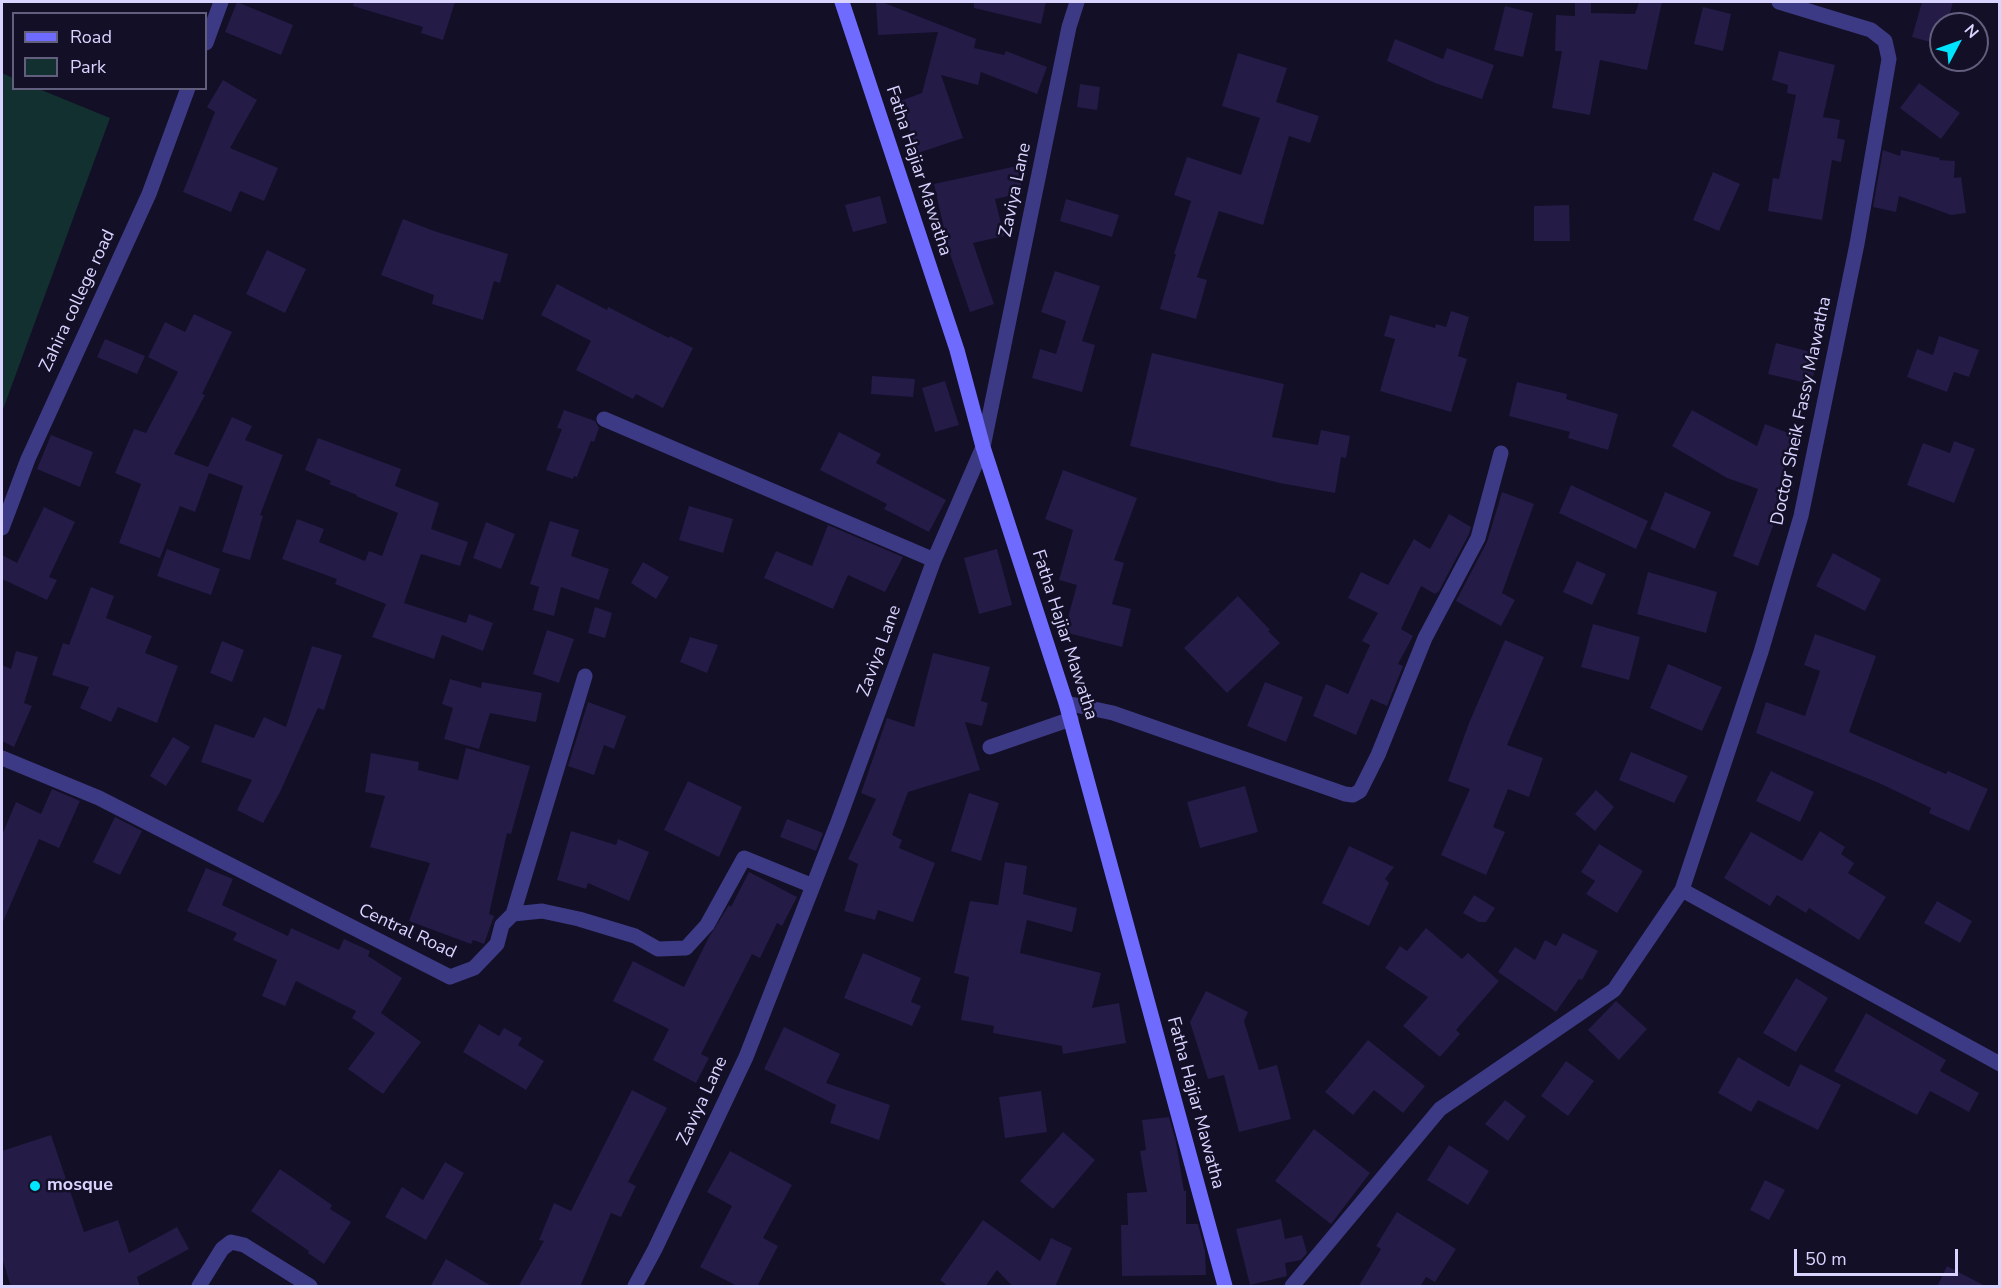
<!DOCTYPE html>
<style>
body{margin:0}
#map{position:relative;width:2001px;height:1288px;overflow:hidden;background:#130f26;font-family:"Nunito Sans",sans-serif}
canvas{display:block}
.frame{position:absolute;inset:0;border:3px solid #d9d4ff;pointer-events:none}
.legend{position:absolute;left:12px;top:12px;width:195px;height:78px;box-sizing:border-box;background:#130f26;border:2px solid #625e7d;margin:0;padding:8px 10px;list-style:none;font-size:18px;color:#d9d4ff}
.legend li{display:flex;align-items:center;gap:12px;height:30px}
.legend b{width:30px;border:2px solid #625e7d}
.north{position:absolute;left:1929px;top:12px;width:60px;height:60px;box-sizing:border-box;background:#130f26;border:2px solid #625e7d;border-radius:50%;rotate:49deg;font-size:16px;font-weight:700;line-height:24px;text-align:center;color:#d9d4ff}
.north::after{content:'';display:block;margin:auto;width:21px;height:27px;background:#00e5ff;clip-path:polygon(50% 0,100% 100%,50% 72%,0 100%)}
.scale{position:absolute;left:1794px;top:1249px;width:164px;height:27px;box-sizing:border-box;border:3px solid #d9d4ff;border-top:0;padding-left:8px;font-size:18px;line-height:21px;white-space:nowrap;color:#d9d4ff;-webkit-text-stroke:4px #130f26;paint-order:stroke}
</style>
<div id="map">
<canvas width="2001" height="1288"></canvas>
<div class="frame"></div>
<ul class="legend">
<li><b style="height:8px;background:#6f6bff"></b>Road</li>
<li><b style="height:16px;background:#12302f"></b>Park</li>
</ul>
<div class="north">N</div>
<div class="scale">50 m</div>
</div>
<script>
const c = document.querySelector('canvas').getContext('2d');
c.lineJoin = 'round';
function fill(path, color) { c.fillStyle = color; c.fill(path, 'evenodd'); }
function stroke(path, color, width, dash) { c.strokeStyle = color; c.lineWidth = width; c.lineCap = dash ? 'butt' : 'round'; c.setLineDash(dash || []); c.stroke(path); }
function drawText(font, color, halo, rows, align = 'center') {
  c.font = font + ' "Nunito Sans",sans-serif'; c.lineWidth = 5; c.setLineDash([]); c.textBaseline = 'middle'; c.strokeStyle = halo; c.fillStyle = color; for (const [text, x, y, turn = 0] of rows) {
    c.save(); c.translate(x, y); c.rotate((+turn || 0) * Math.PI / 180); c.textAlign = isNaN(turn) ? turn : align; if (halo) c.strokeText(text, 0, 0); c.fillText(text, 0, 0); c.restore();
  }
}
fill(new Path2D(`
 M 2,73 L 13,78 L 14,88 L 39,89 L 110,118 L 2,412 Z`), '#12302f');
fill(new Path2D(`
 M 237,2 L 293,25 L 281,55 L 225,32 Z
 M 354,2 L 455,2 L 443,40 L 421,33 L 423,27 L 353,6 Z
 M 876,2 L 882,2 L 976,39 L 974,48 L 1004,55 L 1006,51 L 1047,67 L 1037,94 L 981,72 L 978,85 L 941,75 L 963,138 L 918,153 L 900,101 L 922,93 L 938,32 L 878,35 Z
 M 974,2 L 1046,2 L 1041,24 L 974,8 Z
 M 1575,2 L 1591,2 L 1591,13 L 1635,14 L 1639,2 L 1662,2 L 1647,70 L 1600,60 L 1590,115 L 1552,108 L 1562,51 L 1555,51 L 1556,15 L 1575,16 Z
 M 1922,2 L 1953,2 L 1947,24 L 1941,24 L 1941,45 L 1912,37 Z
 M 1505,6 L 1533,13 L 1523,57 L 1494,50 Z
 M 1703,7 L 1731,14 L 1723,51 L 1694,44 Z
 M 1395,39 L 1443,59 L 1447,48 L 1494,65 L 1482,99 L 1435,83 L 1387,61 Z
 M 1779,51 L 1835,65 L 1823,117 L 1840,120 L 1837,138 L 1845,140 L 1841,162 L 1832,160 L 1822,220 L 1768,211 L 1773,178 L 1779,179 L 1796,95 L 1787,93 L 1788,85 L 1772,80 Z
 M 1238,53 L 1287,68 L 1276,102 L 1319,116 L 1310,143 L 1289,136 L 1263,225 L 1219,211 L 1197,277 L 1207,280 L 1196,319 L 1160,309 L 1176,254 L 1174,254 L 1191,201 L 1174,195 L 1187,157 L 1241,175 L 1260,118 L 1222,106 Z
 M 223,80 L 257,100 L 230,148 L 278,168 L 264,201 L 240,191 L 231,212 L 183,192 L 215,112 L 207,107 Z
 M 1919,83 L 1960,113 L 1941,139 L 1900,108 Z
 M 1080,84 L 1100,87 L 1097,110 L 1077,107 Z
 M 1883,150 L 1900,156 L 1901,150 L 1940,158 L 1939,160 L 1955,161 L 1954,178 L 1961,177 L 1966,213 L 1951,215 L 1899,196 L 1896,212 L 1873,207 Z
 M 1017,166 L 1023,193 L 995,199 L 1004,236 L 973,243 L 994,304 L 970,312 L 949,251 L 934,184 Z
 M 1713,172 L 1740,184 L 1719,231 L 1693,220 Z
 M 880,196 L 887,223 L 853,232 L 845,205 Z
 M 1066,199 L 1119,215 L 1112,237 L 1060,221 Z
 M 1569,205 L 1570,241 L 1534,241 L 1534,206 Z
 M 403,219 L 434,231 L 508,254 L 500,283 L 494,281 L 483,320 L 432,304 L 434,295 L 381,275 Z
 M 267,250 L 306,269 L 285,313 L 246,294 Z
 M 1055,271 L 1100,286 L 1082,341 L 1095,345 L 1082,392 L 1032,378 L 1040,349 L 1056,354 L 1066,321 L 1041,312 Z
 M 557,284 L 607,310 L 608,307 L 669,338 L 670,336 L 693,348 L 663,408 L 636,394 L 633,399 L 576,370 L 591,341 L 541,315 Z
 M 1451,311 L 1469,317 L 1458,356 L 1467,359 L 1451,412 L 1380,391 L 1395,339 L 1384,336 L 1390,315 L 1435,328 L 1436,324 L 1446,327 Z
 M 194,314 L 232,332 L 202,394 L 205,395 L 174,454 L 208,467 L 232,417 L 252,426 L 245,440 L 283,455 L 260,515 L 263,516 L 250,560 L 222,552 L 243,486 L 209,473 L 195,512 L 180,506 L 160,558 L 119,543 L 141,484 L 115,473 L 134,429 L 146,433 L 178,372 L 148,357 L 165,322 L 185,332 Z
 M 1939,336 L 1979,350 L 1969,377 L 1954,372 L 1947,392 L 1907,377 L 1917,349 L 1933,355 Z
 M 105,339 L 145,356 L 137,374 L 97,357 Z
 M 1776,343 L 1819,354 L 1811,384 L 1768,374 Z
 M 1152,353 L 1284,384 L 1272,437 L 1318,445 L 1321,430 L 1350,436 L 1346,458 L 1341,457 L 1335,493 L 1280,483 L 1130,446 Z
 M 872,376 L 915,379 L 913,397 L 871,394 Z
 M 945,381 L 959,425 L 935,432 L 922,388 Z
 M 1517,382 L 1567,394 L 1566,399 L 1618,414 L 1608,450 L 1568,438 L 1570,432 L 1509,416 Z
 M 564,410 L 595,421 L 599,428 L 594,442 L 591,441 L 577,477 L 574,476 L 573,479 L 546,470 L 562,429 L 557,428 Z
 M 1692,410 L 1757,446 L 1765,424 L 1796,436 L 1780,479 L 1794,484 L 1784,511 L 1779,510 L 1758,566 L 1733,556 L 1758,489 L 1727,478 L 1672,446 Z
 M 839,432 L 881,454 L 876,463 L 946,500 L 929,532 L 884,509 L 887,504 L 820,470 Z
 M 51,435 L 93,452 L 80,487 L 37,469 Z
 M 318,438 L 401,469 L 395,486 L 439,503 L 431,529 L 468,542 L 460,566 L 421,554 L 404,603 L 466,623 L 469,614 L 493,623 L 483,651 L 442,635 L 434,659 L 372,637 L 386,604 L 335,584 L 337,579 L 282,559 L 297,519 L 324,529 L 319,542 L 365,561 L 369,551 L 382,556 L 398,513 L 356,496 L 357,495 L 329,484 L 331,481 L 305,470 Z
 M 1954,441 L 1975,449 L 1954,503 L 1907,485 L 1923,443 L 1950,453 Z
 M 1063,470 L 1137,498 L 1114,560 L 1124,563 L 1112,604 L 1131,609 L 1122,647 L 1064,632 L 1077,585 L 1059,580 L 1073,530 L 1045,519 Z
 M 1571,485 L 1648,521 L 1636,549 L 1559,513 Z
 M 1502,492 L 1534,504 L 1502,593 L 1515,600 L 1501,626 L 1456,601 L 1487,542 Z
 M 1665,492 L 1711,512 L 1695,549 L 1650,529 Z
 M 689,506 L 733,519 L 723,553 L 679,540 Z
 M 44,507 L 75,522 L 49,577 L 57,580 L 47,600 L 2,579 L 2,555 L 17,563 Z
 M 1449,514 L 1471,527 L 1469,534 L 1439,591 L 1435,594 L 1421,586 L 1401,629 L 1413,636 L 1398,664 L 1403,666 L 1387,706 L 1371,699 L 1356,735 L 1313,716 L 1326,684 L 1348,694 L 1370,645 L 1362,641 L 1378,613 L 1348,598 L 1361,572 L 1388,585 L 1414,539 L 1430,549 Z
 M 550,521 L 579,530 L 571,556 L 609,569 L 599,600 L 561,587 L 554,616 L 533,610 L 539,587 L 530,584 Z
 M 486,522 L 515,534 L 501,569 L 473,558 Z
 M 828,525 L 903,557 L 885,592 L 848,575 L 833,609 L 764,578 L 776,551 L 812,566 Z
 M 167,549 L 220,569 L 211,595 L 157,576 Z
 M 997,549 L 1012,605 L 979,614 L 964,558 Z
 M 1833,553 L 1881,579 L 1865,611 L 1816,586 Z
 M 1577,561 L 1606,574 L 1592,605 L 1563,592 Z
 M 643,562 L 669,577 L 656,599 L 631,583 Z
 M 1648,572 L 1717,592 L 1706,633 L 1637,614 Z
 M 91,587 L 114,596 L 106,618 L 152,636 L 145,653 L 178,666 L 157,723 L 118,707 L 111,722 L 80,708 L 89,687 L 52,675 L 63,643 L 69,645 Z
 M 1238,596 L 1270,630 L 1268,631 L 1280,643 L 1227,693 L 1184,648 Z
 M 595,607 L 612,613 L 605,638 L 588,633 Z
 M 1593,624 L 1640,637 L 1629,680 L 1581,667 Z
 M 547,630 L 574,639 L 559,683 L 533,674 Z
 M 1815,634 L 1876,656 L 1849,732 L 1946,774 L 1948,771 L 1988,789 L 1969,831 L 1929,813 L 1931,808 L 1879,783 L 1756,733 L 1766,702 L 1805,716 L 1820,671 L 1804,665 Z
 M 690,637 L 718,645 L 707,673 L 680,662 Z
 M 1505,640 L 1544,657 L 1507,745 L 1543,758 L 1529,797 L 1508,789 L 1493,827 L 1505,832 L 1486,875 L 1441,855 L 1470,789 L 1448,781 L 1469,723 Z
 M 222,641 L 244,650 L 232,682 L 210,673 Z
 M 312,646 L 342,655 L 324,710 L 318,708 L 280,792 L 263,823 L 237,810 L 252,780 L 201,762 L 215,724 L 254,738 L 264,717 L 286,727 Z
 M 16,651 L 38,657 L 24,703 L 32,706 L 14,747 L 2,741 L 2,665 L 11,669 Z
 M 933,653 L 990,667 L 981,701 L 988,703 L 982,726 L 965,722 L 980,770 L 908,792 L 892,835 L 902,840 L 899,848 L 935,863 L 913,922 L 878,910 L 875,920 L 844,911 L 858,864 L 848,859 L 876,799 L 861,793 L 887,718 L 914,727 Z
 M 1668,664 L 1722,687 L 1702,731 L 1650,708 Z
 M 450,679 L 481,688 L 482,682 L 542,693 L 536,722 L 490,713 L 479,749 L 444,739 L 453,708 L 442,704 Z
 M 1265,682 L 1303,697 L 1286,742 L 1247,726 Z
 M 588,702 L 626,716 L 614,749 L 604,745 L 594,775 L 568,766 Z
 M 173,737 L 190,747 L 166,786 L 150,776 Z
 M 466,748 L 530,766 L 511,834 L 507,833 L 489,914 L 494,916 L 484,944 L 473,940 L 471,944 L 409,921 L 430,863 L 370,847 L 385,796 L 365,792 L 371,753 L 419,762 L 418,770 L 458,780 Z
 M 1631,752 L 1688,776 L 1674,803 L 1619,780 Z
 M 1771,771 L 1814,792 L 1800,822 L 1756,801 Z
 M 688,781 L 742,807 L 719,857 L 664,830 Z
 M 1245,786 L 1258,832 L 1200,848 L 1187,802 Z
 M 52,789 L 80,801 L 59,848 L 39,839 L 2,924 L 2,835 L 16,802 L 41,814 Z
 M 1596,790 L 1614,807 L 1595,831 L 1575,814 Z
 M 969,793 L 999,803 L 981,861 L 951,851 Z
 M 115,817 L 142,831 L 120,875 L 93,862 Z
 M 787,819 L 823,833 L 816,851 L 780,837 Z
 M 571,831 L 616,845 L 618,839 L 649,852 L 629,901 L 588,883 L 586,889 L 557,880 Z
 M 1820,831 L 1845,847 L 1841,854 L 1854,863 L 1848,873 L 1886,897 L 1859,940 L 1809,908 L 1806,913 L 1777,895 L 1770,906 L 1724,878 L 1751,832 L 1802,861 Z
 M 1599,844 L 1643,871 L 1617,913 L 1586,894 L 1595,881 L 1581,872 Z
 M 1349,846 L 1394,867 L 1385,879 L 1389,883 L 1369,926 L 1322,903 Z
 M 1005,862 L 1027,866 L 1023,894 L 1077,908 L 1072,932 L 1027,920 L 1020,953 L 1101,973 L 1092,1008 L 1119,1003 L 1126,1043 L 1063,1054 L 1062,1046 L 993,1033 L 994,1026 L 961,1020 L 969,977 L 954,973 L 970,901 L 998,905 Z
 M 206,868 L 233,879 L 222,905 L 288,936 L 291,928 L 339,950 L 344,939 L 370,951 L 368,956 L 402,978 L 381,1013 L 421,1042 L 383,1094 L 348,1069 L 375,1033 L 352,1018 L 356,1011 L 296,981 L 285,1006 L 262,996 L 277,960 L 233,940 L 237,933 L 187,911 Z
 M 749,872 L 797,897 L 782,926 L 777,923 L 760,958 L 752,954 L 701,1054 L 709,1058 L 696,1083 L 653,1060 L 669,1029 L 613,1001 L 633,961 L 684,987 L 709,937 L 729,905 L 731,907 Z
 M 1474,895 L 1495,908 L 1486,922 L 1479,922 L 1463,913 Z
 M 1937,901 L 1972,921 L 1960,943 L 1924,923 Z
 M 1426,928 L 1462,959 L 1468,953 L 1499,981 L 1456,1030 L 1460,1034 L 1440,1057 L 1403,1026 L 1428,997 L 1385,968 L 1400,946 L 1407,951 Z
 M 1563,933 L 1598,951 L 1582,980 L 1579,979 L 1556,1012 L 1498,972 L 1515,947 L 1535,960 L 1545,940 L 1556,946 Z
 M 863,953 L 921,978 L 911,1002 L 921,1006 L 912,1026 L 844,998 Z
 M 1796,978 L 1828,998 L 1796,1052 L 1763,1033 Z
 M 1206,991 L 1248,1012 L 1244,1021 L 1259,1070 L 1277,1065 L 1291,1119 L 1239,1132 L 1224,1075 L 1208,1079 L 1190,1022 Z
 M 1616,1001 L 1647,1029 L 1619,1060 L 1588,1030 Z
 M 1866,1013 L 1946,1060 L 1940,1071 L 1979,1093 L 1969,1112 L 1930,1091 L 1917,1115 L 1834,1071 Z
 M 479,1024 L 499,1036 L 504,1028 L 522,1038 L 518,1045 L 544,1061 L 526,1090 L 463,1052 Z
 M 784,1027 L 840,1054 L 826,1083 L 890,1105 L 879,1140 L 830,1123 L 836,1105 L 764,1069 Z
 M 1368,1040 L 1425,1086 L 1403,1113 L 1374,1090 L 1353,1115 L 1325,1092 Z
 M 1738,1057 L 1789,1087 L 1800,1064 L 1841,1085 L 1818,1130 L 1758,1100 L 1751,1112 L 1718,1093 Z
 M 1566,1061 L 1594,1081 L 1568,1116 L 1541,1096 Z
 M 632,1090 L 667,1108 L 628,1182 L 636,1186 L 621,1217 L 611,1213 L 580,1287 L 518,1287 L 544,1241 L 539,1240 L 554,1203 L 571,1211 Z
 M 1041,1091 L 1047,1132 L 1005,1138 L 999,1097 Z
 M 1505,1100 L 1526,1116 L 1508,1141 L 1485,1124 Z
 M 1169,1117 L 1176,1142 L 1184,1191 L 1186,1191 L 1186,1224 L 1198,1224 L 1205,1251 L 1206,1275 L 1122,1276 L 1121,1225 L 1128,1225 L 1127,1193 L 1147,1192 L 1140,1151 L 1146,1150 L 1142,1120 Z
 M 1314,1129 L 1370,1173 L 1331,1224 L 1275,1181 Z
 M 1063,1132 L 1095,1160 L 1053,1209 L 1020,1181 Z
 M 51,1135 L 84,1232 L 118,1220 L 129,1253 L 177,1227 L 189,1249 L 137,1277 L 140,1287 L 11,1287 L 2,1258 L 2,1151 Z
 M 1449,1145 L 1489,1171 L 1468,1205 L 1427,1180 Z
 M 730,1151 L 792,1185 L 763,1238 L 778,1246 L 757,1287 L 739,1287 L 700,1267 L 732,1206 L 707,1192 Z
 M 445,1162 L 464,1173 L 426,1240 L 385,1217 L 402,1187 L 423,1200 Z
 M 280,1169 L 332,1205 L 330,1209 L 351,1222 L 324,1264 L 308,1253 L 309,1251 L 251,1211 Z
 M 1765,1180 L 1785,1190 L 1769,1220 L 1750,1210 Z
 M 1397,1212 L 1456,1249 L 1435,1282 L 1426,1277 L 1420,1287 L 1358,1287 L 1381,1249 L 1376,1246 Z
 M 1281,1219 L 1285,1239 L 1302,1235 L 1307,1253 L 1301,1260 L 1285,1263 L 1287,1276 L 1250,1285 L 1236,1229 Z
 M 983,1220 L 1040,1261 L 1051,1238 L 1072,1248 L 1055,1287 L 1013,1287 L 997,1270 L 985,1287 L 949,1287 L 940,1280 Z
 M 446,1259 L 493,1287 L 430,1287 Z
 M 1947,1266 L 1987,1287 L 1937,1287 Z`), '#241b47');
stroke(new Path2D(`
 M 206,43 L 221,2
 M 604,419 L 934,560
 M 2,528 L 28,459 L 149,194 L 188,88
 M 1066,703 L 1113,713 L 1345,794 L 1353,795 L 1360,791 L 1378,755 L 1425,638 L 1478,538 L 1501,453
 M 990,747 L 1071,719
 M 2,758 L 99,798 L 450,977 L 474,968 L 497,944 L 502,925 L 513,914 L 542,911 L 579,919 L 635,936 L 658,949 L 686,948 L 707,925 L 744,858 L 813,886
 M 1682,890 L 2000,1064
 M 513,914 L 585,676
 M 199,1286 L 222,1249 L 231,1242 L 244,1245 L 310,1286
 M 635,1286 L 655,1249 L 746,1057 L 838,822 L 934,560 L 983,447 L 1069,27 L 1077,2
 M 1292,1286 L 1440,1109 L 1614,990 L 1682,890 L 1761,652 L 1801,516 L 1857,244 L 1889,59 L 1885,41 L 1871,30 L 1779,2`), '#3d3a85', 15);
stroke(new Path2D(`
 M 842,2 L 957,350 L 983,447 L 1066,703 L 1225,1286`), '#6f6bff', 15);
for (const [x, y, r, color] of [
 [35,1186,6,"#00e5ff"]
]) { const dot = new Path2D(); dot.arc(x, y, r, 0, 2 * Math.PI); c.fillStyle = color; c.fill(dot); stroke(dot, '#130f26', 2); }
drawText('18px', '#d9d4ff', '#130f26', [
 ["Fatha Hajiar Mawatha",918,171,72],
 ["Zaviya Lane",1016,190,-78],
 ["Zahira college road",78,301,-65],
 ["Doctor Sheik Fassy Mawatha",1802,411,-78],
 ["Fatha Hajiar Mawatha",1064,635,72],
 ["Zaviya Lane",880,651,-70],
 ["Central Road",407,932,25],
 ["Zaviya Lane",703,1101,-65],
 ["Fatha Hajiar Mawatha",1195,1103,75]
]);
drawText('bold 18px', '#d9d4ff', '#130f26', [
 ["mosque",47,1186]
], 'left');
</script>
